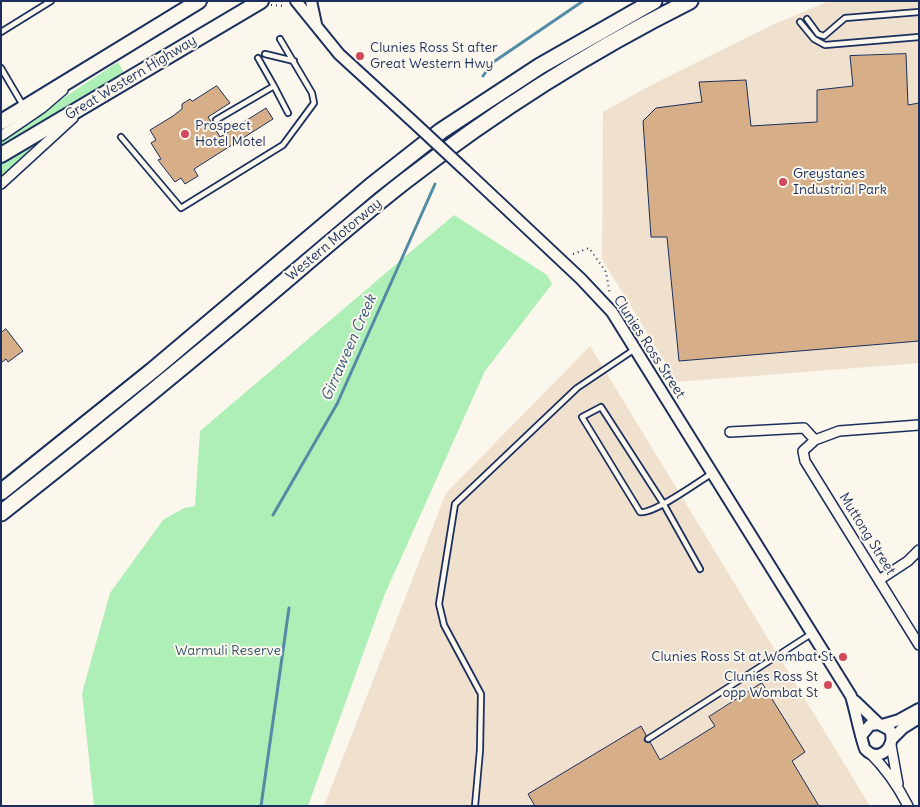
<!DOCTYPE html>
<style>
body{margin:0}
#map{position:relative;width:920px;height:807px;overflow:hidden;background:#fbf7ec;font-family:Delius,sans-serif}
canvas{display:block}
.frame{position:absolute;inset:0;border:2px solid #1b2f5e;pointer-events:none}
</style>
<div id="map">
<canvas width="920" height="807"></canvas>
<div class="frame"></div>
</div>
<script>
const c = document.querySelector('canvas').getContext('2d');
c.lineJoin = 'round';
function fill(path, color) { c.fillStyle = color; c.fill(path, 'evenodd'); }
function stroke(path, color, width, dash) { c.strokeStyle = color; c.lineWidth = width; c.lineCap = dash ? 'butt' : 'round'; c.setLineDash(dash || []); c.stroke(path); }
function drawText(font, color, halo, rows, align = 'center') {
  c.font = font + ' Delius,sans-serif'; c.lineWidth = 4; c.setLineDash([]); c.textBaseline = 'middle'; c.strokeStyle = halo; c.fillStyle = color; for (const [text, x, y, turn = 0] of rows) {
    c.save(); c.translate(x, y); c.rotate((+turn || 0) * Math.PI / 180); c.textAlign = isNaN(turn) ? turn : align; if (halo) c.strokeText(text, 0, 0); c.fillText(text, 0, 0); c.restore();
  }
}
fill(new Path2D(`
 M 829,1 L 919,1 L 919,363 L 677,382 L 602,259 L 603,112 L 655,83 L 772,25 Z
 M 590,346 L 870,806 L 324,806 L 446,493 Z`), '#f0e1ce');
fill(new Path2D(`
 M 118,62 L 124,73 L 1,145 L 1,139 Z
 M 29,147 L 29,150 L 1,178 L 1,162 Z
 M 454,215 L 547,275 L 552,284 L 485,371 L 384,596 L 308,806 L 94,806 L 82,693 L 110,593 L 163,520 L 184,508 L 195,506 L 200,431 Z`), '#aeefb8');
stroke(new Path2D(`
 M 483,76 L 492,63 L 583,1
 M 273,515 L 337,404 L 435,184
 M 261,806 L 289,608`), '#538ba5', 3);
const building = new Path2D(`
 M 906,54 L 908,105 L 919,103 L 919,341 L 679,361 L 667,237 L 651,237 L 643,121 L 656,108 L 702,102 L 699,82 L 746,80 L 751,126 L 817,122 L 817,90 L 853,86 L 850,56 Z
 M 217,86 L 230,103 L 208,117 L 220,137 L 266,108 L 273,119 L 194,169 L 198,176 L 185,184 L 181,178 L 175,182 L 158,160 L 161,159 L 151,143 L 156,140 L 150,130 L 173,116 L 182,109 L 182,104 L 190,99 L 192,101 Z
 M 6,329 L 23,351 L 8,362 L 6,359 L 1,363 L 1,333 Z
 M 762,683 L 805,752 L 792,761 L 819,806 L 535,806 L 528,794 L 641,726 L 646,735 L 644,741 L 650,742 L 660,760 L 715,726 L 709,717 Z`);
fill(building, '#d6af88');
stroke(building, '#1b2f5e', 1);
const service = new Path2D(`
 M 807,19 L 818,34 L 824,36 L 845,18 L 919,12
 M 800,22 L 814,39 L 825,45 L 919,37
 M 1,32 L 51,1
 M 265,54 L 294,61
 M 1,68 L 24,107
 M 274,86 L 288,113
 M 216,120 L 274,86 L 258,58
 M 121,137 L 181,208 L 283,145 L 314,103 L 312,93 L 280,39
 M 700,569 L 663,503 L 601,407 L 582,417 L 640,512 C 653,515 698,482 711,474
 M 648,739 L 811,634
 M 475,806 L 480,750 L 481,694 L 444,625 L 439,604 L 455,504 L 577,388 L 635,349`);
const minor = new Path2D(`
 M 1,136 L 42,108 L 63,90
 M 1,184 L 73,118
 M 730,432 L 804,428 L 815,440 L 839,431 L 919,425
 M 815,440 L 803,451 L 805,461 L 919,645
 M 879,580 L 908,561 L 919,550
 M 891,745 L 898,784
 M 870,753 C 886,769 898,786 908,806`);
const tertiary = new Path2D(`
 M 296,1 L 339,54 L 409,118
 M 311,1 L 316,24
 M 465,170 L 581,279 L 612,312 L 851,696 C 854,705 863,747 865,749 C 878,764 897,747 890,730 L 879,724 L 870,725 L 861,736
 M 855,701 L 879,724
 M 882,725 L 899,720 L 919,709
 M 892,739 L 903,728 L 919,718`);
const trunk = new Path2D(`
 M 1,122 L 199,1
 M 1,155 L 261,1`);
const motorway = new Path2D(`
 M 1,492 L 153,370 L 371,186 L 441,131 L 540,66 L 654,1
 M 1,513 C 84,448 165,382 246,314 C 299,270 351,223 405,181 C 494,112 590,51 690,1`);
stroke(service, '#1b2f5e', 8);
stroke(minor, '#1b2f5e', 12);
stroke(tertiary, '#1b2f5e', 14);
stroke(trunk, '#1b2f5e', 18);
stroke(motorway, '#1b2f5e', 19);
stroke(new Path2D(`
 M 271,5 L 284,6
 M 573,254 L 589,248 L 606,272 L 610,295`), '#1b2f5e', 2, [1, 4]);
stroke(service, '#fbf7ec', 4.5);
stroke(minor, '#fbf7ec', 9);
stroke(tertiary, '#fbf7ec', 10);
stroke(trunk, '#fbf7ec', 14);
stroke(motorway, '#fbf7ec', 15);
const tertiaryBridge = new Path2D(`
 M 409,118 L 465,170`);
stroke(tertiaryBridge, '#1b2f5e', 14, []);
stroke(tertiaryBridge, '#fbf7ec', 10);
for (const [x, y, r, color] of [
 [360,56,5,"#d1495b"],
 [185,134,5,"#d1495b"],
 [783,182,5,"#d1495b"],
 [843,657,5,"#d1495b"],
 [828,685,5,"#d1495b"]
]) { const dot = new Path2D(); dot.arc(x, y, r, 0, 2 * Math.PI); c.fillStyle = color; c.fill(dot); stroke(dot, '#fbf7ec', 2); }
drawText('14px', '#1b2f5e', '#fbf7ec', [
 ["Clunies Ross St after",370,48],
 ["Great Western Hwy",370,64],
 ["Prospect",195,126],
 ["Hotel Motel",195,142],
 ["Greystanes",793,174],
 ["Industrial Park",793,190],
 ["Clunies Ross St at Wombat St",833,657,"right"],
 ["Clunies Ross St",818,677,"right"],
 ["opp Wombat St",818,693,"right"]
], 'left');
drawText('14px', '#1b2f5e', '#fbf7ec', [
 ["Great Western Highway",131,78,-31],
 ["Western Motorway",334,240,-40],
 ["Clunies Ross Street",649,347,57],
 ["Muttong Street",867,534,58]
]);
drawText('14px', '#385570', '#fbf7ec', [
 ["Warmuli Reserve",228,651]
]);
drawText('italic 15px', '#32557c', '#fbf7ec', [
 ["Girraween Creek",349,348,-66]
]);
</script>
